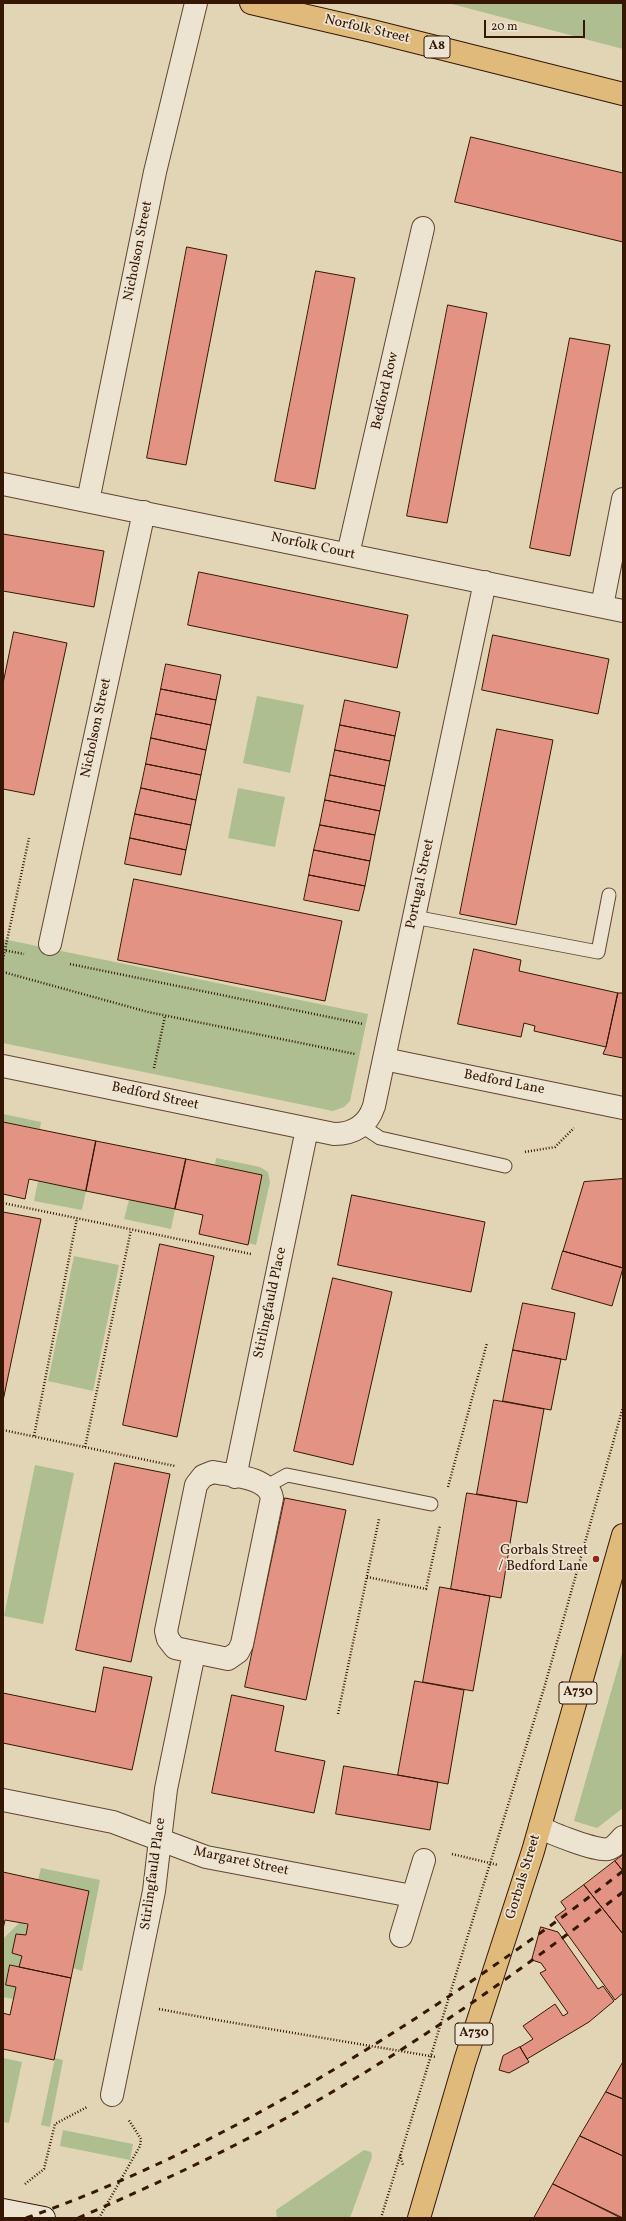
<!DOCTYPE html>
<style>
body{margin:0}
#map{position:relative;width:626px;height:2221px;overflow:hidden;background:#e1d5b6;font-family:Vollkorn,serif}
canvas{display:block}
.frame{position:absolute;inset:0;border:4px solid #361704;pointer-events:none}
.scale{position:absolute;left:484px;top:20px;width:101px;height:18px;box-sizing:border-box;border:2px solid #361704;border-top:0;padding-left:5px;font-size:12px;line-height:14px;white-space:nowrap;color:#361704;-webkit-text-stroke:3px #ece4d0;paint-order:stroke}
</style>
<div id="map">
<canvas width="626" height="2221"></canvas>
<div class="frame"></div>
<div class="scale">20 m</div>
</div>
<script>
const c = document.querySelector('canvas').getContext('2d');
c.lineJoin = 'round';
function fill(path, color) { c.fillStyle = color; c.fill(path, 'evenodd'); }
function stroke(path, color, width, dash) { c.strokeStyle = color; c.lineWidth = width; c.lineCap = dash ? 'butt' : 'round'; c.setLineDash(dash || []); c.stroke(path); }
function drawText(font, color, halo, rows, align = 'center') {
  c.font = font + ' Vollkorn,serif'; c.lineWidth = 3.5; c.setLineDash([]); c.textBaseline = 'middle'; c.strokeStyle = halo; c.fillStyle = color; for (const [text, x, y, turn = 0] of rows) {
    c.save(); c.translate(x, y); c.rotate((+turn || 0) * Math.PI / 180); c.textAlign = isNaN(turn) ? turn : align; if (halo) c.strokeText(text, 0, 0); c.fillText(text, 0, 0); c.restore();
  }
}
fill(new Path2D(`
 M 448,3 L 623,3 L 623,49 Z
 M 257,696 L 304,705 L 290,773 L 243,763 Z
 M 238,788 L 285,797 L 275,847 L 228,838 Z
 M 3,939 L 368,1014 L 350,1101 L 344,1107 L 333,1111 L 3,1043 Z
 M 3,1114 L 41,1122 L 40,1129 L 3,1122 Z
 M 216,1158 L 260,1167 L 268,1172 L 270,1182 L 256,1245 L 248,1243 L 262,1175 L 215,1165 Z
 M 38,1181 L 86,1191 L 82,1210 L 34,1201 Z
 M 129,1200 L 175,1209 L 171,1229 L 124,1219 Z
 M 74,1256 L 119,1265 L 93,1391 L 48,1381 Z
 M 35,1465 L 74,1473 L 43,1624 L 4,1616 Z
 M 623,1650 L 623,1808 L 597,1828 L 574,1821 Z
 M 41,1868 L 100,1880 L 82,1971 L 73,1968 L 89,1891 L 38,1880 Z
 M 20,1922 L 28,1925 L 26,1935 L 16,1934 L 12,1953 L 22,1956 L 19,1967 L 10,1965 L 6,1984 L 16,1987 L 13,1999 L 3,1997 L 3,1939 Z
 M 3,2058 L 22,2062 L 9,2123 L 3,2122 Z
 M 55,2058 L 63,2060 L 50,2127 L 41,2125 Z
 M 63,2130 L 133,2144 L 130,2160 L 60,2146 Z
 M 364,2150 L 371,2152 L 372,2157 L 350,2218 L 277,2218 L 276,2210 Z`), '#aebe91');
const building = new Path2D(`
 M 471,137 L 623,173 L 623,242 L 455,202 Z
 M 187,247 L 227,255 L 186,465 L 147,458 Z
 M 316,271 L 355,278 L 315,489 L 275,481 Z
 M 448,305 L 487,313 L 447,523 L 407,516 Z
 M 570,338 L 610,345 L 570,556 L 530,548 Z
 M 3,534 L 104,551 L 94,607 L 3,591 Z
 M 199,572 L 408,615 L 397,668 L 188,625 Z
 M 14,632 L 67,643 L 34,795 L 3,789 L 3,684 Z
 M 493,635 L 609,659 L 598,714 L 482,690 Z
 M 166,664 L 221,675 L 216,700 L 161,689 Z
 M 161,689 L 216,700 L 211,725 L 156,714 Z
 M 345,700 L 400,712 L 395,736 L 340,725 Z
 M 156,714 L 211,725 L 206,750 L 151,738 Z
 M 340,725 L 395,736 L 390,761 L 335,750 Z
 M 497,729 L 553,740 L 516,925 L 460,914 Z
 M 151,738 L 206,750 L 201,775 L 146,764 Z
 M 335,750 L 390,761 L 385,786 L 330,775 Z
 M 146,764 L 201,775 L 196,800 L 141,788 Z
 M 330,775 L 385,786 L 380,811 L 325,800 Z
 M 141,788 L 196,800 L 191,825 L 135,814 Z
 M 325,800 L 380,811 L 375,835 L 320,825 Z
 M 135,814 L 191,825 L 186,850 L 130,838 Z
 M 320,825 L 375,835 L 370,861 L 314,850 Z
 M 130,838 L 186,850 L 181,875 L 125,864 Z
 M 314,850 L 370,861 L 365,886 L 309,875 Z
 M 309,875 L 365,886 L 359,911 L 304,900 Z
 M 134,879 L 342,921 L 325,1001 L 118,960 Z
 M 474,949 L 521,960 L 519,971 L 618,993 L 606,1047 L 534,1031 L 535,1026 L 524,1023 L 521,1037 L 458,1024 Z
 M 618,993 L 623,993 L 623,1058 L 603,1054 L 606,1047 Z
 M 3,1122 L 96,1141 L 86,1191 L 29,1179 L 25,1199 L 3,1194 Z
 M 96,1141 L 186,1159 L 175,1209 L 86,1191 Z
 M 186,1159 L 262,1175 L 248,1245 L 199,1234 L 203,1215 L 175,1209 Z
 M 623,1179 L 623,1268 L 563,1251 L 584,1182 Z
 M 352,1195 L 485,1222 L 471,1292 L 338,1265 Z
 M 3,1212 L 41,1219 L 3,1401 Z
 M 160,1244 L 214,1256 L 177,1437 L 123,1425 Z
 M 563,1251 L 623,1268 L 612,1306 L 552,1289 Z
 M 333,1278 L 392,1292 L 353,1465 L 294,1451 Z
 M 523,1303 L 575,1313 L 566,1360 L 513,1350 Z
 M 513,1350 L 561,1359 L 551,1410 L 503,1401 Z
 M 494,1400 L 544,1409 L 527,1503 L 477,1494 Z
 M 115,1463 L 170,1474 L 131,1662 L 76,1650 Z
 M 467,1493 L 517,1501 L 501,1598 L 451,1589 Z
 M 285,1498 L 346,1510 L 306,1700 L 245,1687 Z
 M 440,1587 L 490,1596 L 473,1691 L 423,1682 Z
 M 104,1667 L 152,1677 L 132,1770 L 3,1743 L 3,1693 L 95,1712 Z
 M 415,1681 L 464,1690 L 448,1784 L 398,1775 Z
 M 232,1695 L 284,1706 L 275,1751 L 325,1761 L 314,1813 L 212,1793 Z
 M 344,1766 L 438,1782 L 430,1830 L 336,1814 Z
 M 623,1855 L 623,1871 L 615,1861 Z
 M 615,1861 L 623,1871 L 623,1934 L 584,1885 Z
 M 3,1872 L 89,1891 L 71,1978 L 19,1967 L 22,1956 L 12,1953 L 16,1934 L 26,1935 L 28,1924 L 5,1920 L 3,1929 Z
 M 584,1885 L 623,1934 L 623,1993 L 615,2000 L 555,1917 L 566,1909 L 561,1902 Z
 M 541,1927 L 558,1932 L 598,1989 L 603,1986 L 614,2001 L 589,2022 L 527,2059 L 520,2047 L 533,2039 L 523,2026 L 555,2004 L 563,2016 L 568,2013 L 540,1973 L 546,1970 L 541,1963 L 532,1960 Z
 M 10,1965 L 71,1978 L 54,2060 L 3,2049 L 3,2013 L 10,2015 L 16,1987 L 6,1985 Z
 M 520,2047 L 529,2062 L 509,2073 L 499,2070 L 503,2056 Z
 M 623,2062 L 623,2099 L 606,2092 Z
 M 606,2092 L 623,2099 L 623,2156 L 580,2136 Z
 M 580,2136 L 623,2156 L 623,2218 L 553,2184 Z
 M 553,2184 L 621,2218 L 534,2218 Z`);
fill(building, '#e29383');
stroke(building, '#361704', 1);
const lane = new Path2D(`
 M 414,917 L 598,952 L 609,895
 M 362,1126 L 380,1138 L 505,1166
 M 267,1486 L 287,1475 L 431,1504`);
const street = new Path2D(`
 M 3,484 L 623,611
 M 88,501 L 155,172 L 196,3
 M 348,554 L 423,228
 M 602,606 L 623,499
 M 50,944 L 144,512
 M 384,1059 L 623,1108
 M 3,1066 L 334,1134 C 354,1134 368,1125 374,1106 L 485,582
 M 213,1472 C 231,1476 268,1476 272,1498 L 242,1644 L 238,1652 L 228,1659 L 175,1648 L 168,1639 L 166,1631 L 196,1485 L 203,1476 Z
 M 235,1477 L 307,1129
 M 3,1800 L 113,1822 L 206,1857 L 412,1896
 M 540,1827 C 550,1833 598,1852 608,1849 C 614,1848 619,1841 623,1837
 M 401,1936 L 424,1860
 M 112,2095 L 154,1891 L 166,1789 L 194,1653`);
const secondary = new Path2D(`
 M 3,2210 L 44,2218`);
const primary = new Path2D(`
 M 251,3 L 372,31 L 623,94
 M 419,2218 L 465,2061 L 533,1851 L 623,1535`);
stroke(lane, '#614630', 15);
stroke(street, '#614630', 24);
stroke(secondary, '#361704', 24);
stroke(primary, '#361704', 24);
stroke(new Path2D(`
 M 3,950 L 24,954
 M 3,959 L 29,838
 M 70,964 L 363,1024
 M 3,972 L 148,1012 L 355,1054
 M 154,1068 L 165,1016
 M 525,1152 L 555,1147 L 574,1128
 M 3,1203 L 251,1254
 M 3,1430 L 175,1466
 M 34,1436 L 77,1218
 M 85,1447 L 131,1230
 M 448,1487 L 487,1343
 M 367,1577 L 426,1589 L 440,1525
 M 338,1714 L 379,1519
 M 452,1854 L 498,1865
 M 159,2009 L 217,2020 L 436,2057
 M 400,2155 L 403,2165
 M 25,2184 L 44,2169 L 55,2124 L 87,2107
 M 99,2218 L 140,2146 L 141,2139 L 128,2119
 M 381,2218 L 545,1685 L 623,1407`), '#361704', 2.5, [1, 2]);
stroke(lane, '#ece4d0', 13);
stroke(street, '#ece4d0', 22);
stroke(secondary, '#ece4d0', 22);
stroke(primary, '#e0ba7b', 22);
stroke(new Path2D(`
 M 26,2218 C 176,2165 307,2090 439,2003 C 502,1961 563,1918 623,1871
 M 78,2218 C 140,2191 200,2164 260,2132 C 388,2065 509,1980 623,1892`), '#361704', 3, [7, 7]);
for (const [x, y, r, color] of [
 [596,1559,4,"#8f2418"]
]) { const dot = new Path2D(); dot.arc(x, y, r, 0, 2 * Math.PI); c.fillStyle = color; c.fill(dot); stroke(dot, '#ece4d0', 1.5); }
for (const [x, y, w] of [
 [437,47,26],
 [578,1693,38],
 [474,2034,38]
]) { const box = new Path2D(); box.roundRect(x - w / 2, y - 11, w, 22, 3); c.fillStyle = '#ece4d0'; c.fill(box); stroke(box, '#361704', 1); }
drawText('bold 13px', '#361704', null, [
 ["A8",437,47],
 ["A730",578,1693],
 ["A730",474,2034]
]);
drawText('14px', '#361704', '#ece4d0', [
 ["Norfolk Street",367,30,13],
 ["Nicholson Street",139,251,-79],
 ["Bedford Row",386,391,-77],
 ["Norfolk Court",313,547,12],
 ["Nicholson Street",97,728,-78],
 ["Portugal Street",421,884,-78],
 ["Bedford Lane",504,1083,11],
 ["Bedford Street",155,1097,12],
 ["Stirlingfauld Place",271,1303,-78],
 ["Margaret Street",241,1862,12],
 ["Stirlingfauld Place",154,1874,-82],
 ["Gorbals Street",524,1877,-73]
]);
drawText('14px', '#361704', '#ece4d0', [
 ["Gorbals Street",588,1551],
 ["/ Bedford Lane",588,1567]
], 'right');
</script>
